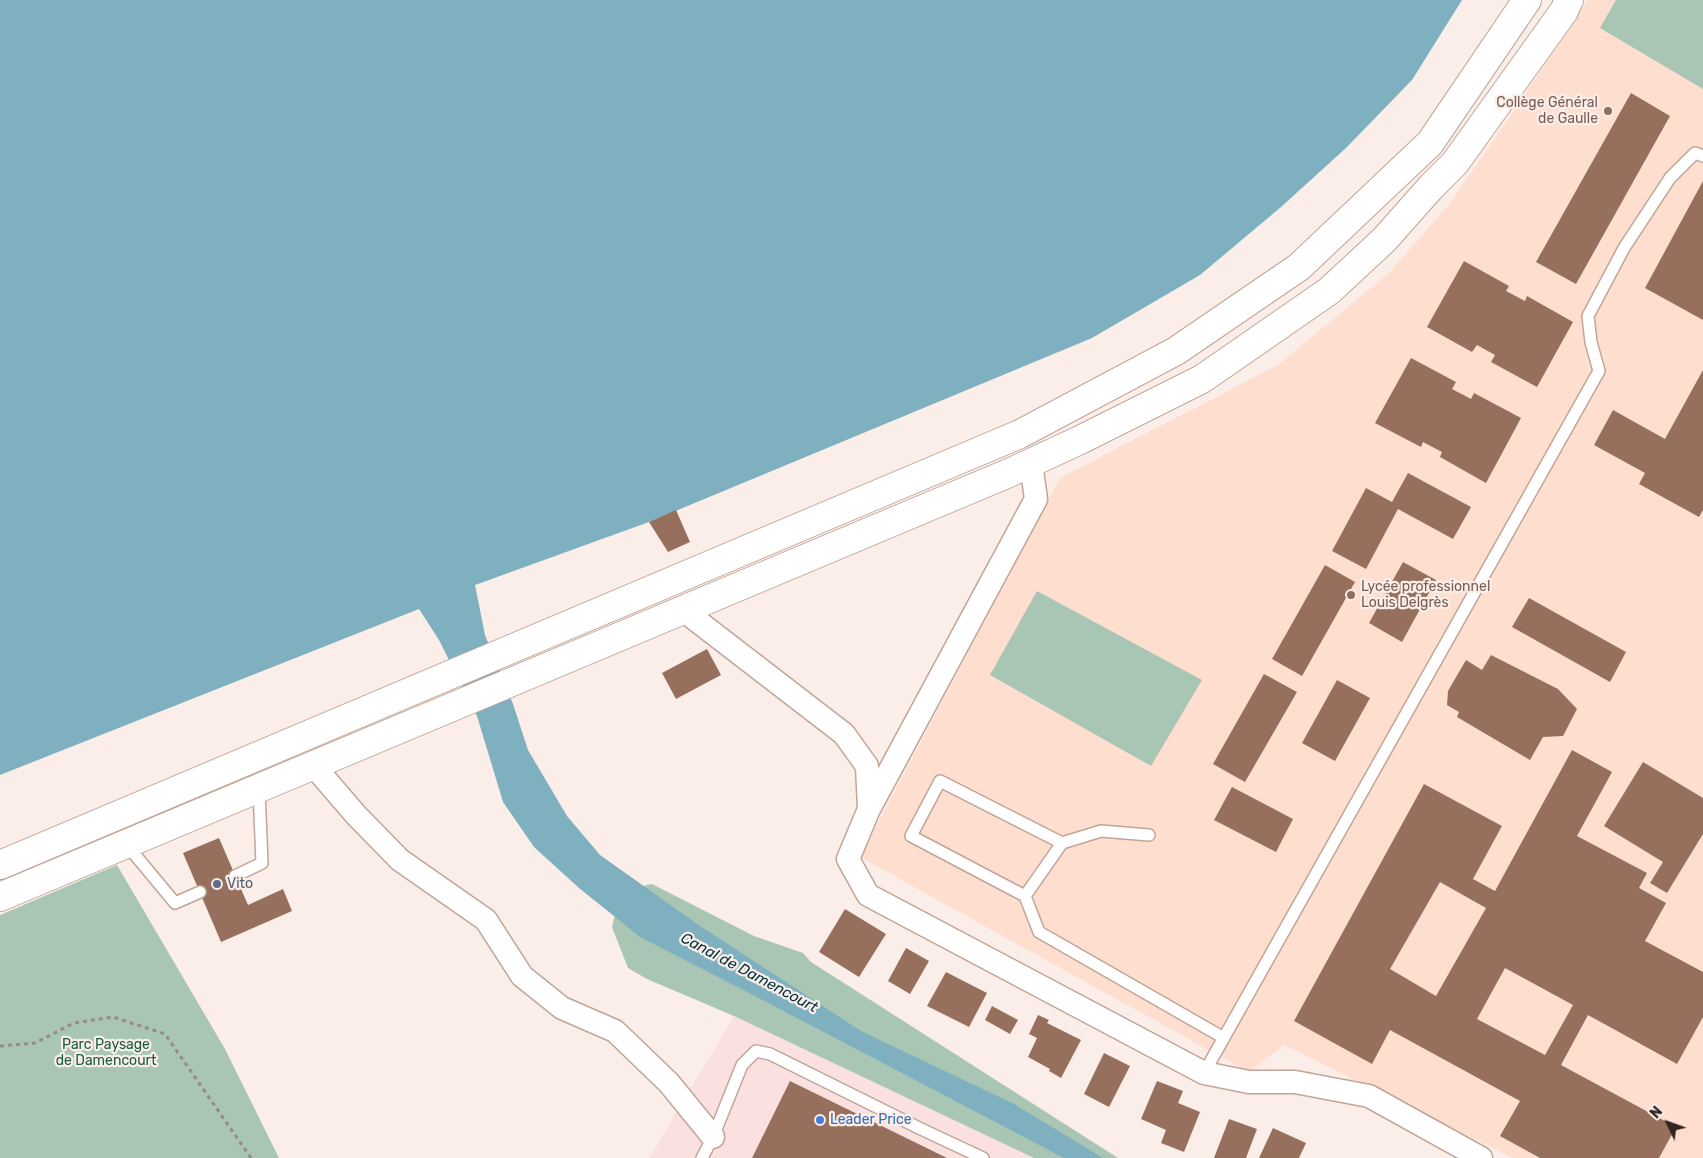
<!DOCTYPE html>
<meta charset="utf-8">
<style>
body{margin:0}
#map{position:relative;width:1703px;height:1158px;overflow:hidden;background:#fbeee8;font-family:Rubik,sans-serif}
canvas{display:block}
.north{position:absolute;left:1643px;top:1098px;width:50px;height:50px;-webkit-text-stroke:4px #fbeee8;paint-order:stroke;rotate:312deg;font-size:14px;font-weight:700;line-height:20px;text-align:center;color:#302520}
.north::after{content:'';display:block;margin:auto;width:18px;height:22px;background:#302520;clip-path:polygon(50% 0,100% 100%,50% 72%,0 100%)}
</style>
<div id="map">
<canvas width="1703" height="1158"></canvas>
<div class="north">N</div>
</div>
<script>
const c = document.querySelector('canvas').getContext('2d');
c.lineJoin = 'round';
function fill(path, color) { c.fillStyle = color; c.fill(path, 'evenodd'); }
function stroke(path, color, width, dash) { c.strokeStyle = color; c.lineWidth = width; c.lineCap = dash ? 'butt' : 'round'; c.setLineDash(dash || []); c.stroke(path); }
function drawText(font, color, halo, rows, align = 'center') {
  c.font = font + ' Rubik,sans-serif'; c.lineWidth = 4.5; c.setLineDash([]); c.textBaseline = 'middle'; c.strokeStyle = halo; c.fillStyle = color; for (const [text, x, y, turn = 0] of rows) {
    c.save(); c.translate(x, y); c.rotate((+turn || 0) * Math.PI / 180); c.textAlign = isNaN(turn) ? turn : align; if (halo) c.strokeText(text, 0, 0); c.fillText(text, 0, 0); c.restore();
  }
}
fill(new Path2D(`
 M 734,1016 L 1034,1158 L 649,1158 Z`), '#fbe0e0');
fill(new Path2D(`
 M 1587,0 L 1703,0 L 1703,1158 L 1513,1158 L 1284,1045 L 1248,1072 L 860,857 L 1060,478 L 1278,365 L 1389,273 L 1451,202 L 1575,21 Z`), '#fddecf');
fill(new Path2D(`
 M 1616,0 L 1703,0 L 1703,89 L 1600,28 Z
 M 1037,591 L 1202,680 L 1151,766 L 990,675 Z
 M 117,865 L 225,1049 L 279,1158 L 0,1158 L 0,915 Z
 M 652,884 L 754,936 L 803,953 L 811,962 L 1118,1158 L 1034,1158 L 734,1016 L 647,979 L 628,968 L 612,927 L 620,891 Z`), '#a9c6b4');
fill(new Path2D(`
 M 0,0 L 1462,0 L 1412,80 L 1346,148 L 1281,207 L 1200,275 L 1092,338 L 649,522 L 475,585 L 485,635 L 513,704 L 528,750 L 567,816 L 600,855 L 700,926 L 861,1031 L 1014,1104 L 1103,1158 L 1064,1158 L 755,996 L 640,937 L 579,888 L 534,847 L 503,802 L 477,716 L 439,640 L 419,609 L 0,775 Z`), '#7eb0bf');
fill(new Path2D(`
 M 1631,93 L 1670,116 L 1576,284 L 1536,262 Z
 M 1703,181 L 1703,320 L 1645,288 Z
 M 1464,261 L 1509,286 L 1506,291 L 1525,301 L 1527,296 L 1573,322 L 1537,387 L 1491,362 L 1495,355 L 1477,345 L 1472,352 L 1427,327 Z
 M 1411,358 L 1456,382 L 1452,389 L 1471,399 L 1474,393 L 1521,418 L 1486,483 L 1440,457 L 1442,452 L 1423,442 L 1421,447 L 1375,423 Z
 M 1703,370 L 1703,510 L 1699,517 L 1639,484 L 1645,473 L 1594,445 L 1613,410 L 1665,439 Z
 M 1408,473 L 1471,507 L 1453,539 L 1398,509 L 1366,569 L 1332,551 L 1366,488 L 1392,502 Z
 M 676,510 L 690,542 L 668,552 L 649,522 Z
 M 1403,562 L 1436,580 L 1402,642 L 1369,623 Z
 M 1325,565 L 1355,582 L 1302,676 L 1272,659 Z
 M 1529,598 L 1626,652 L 1610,682 L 1512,627 Z
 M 707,649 L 721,675 L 676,699 L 662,673 Z
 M 1491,655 L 1558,689 L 1577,709 L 1563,736 L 1543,737 L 1530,760 L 1457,717 L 1459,712 L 1447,705 L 1448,691 L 1466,660 L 1482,670 Z
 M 1264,674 L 1297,692 L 1245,782 L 1213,764 Z
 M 1337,680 L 1370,698 L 1335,761 L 1302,743 Z
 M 1572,750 L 1612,772 L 1577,836 L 1647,873 L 1639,888 L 1666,903 L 1645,941 L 1703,972 L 1703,1017 L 1677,1064 L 1588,1015 L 1561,1065 L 1676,1127 L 1659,1158 L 1540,1158 L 1500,1136 L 1520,1101 L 1390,1030 L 1372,1064 L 1294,1021 L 1424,784 L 1502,826 L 1473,879 L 1495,891 ZM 1440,882 L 1486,908 L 1436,996 L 1390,969 ZM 1505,968 L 1573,1005 L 1545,1055 L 1477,1019 Z
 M 1643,762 L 1703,798 L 1703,834 L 1667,893 L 1650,883 L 1663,862 L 1604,826 Z
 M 1232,787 L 1293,819 L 1276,852 L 1214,820 Z
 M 219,838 L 248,905 L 283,889 L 292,911 L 221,942 L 183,853 Z
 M 845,909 L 886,934 L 859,977 L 819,952 Z
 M 906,948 L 929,961 L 910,994 L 888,981 Z
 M 946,972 L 987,993 L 969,1027 L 927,1006 Z
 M 992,1006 L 1018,1020 L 1010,1034 L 985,1020 Z
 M 1038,1015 L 1049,1020 L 1047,1023 L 1081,1040 L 1061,1078 L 1049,1071 L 1050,1069 L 1028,1057 L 1037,1038 L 1029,1034 Z
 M 1104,1053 L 1130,1066 L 1109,1107 L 1084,1094 Z
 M 790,1081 L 947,1158 L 752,1158 Z
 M 1157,1081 L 1183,1091 L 1178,1103 L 1200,1112 L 1184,1152 L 1161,1143 L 1166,1130 L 1141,1119 Z
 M 1229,1119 L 1257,1129 L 1246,1158 L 1214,1158 Z
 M 1273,1128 L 1306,1143 L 1299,1158 L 1259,1158 Z`), '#97705d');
const lane = new Path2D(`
 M 1149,835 L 1101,831 L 1062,843 L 1025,896 L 1039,932 L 1224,1038
 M 126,844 L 175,903 L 200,892
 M 235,876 L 262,863 L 259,790
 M 1025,896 L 911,836 L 940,781 L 1062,843
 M 1204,1073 L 1599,371 L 1591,342 L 1588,316 L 1624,248 L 1670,178 L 1695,153 L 1703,156
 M 702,1158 L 713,1137 L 742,1065 L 756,1051 L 770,1054 L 921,1129 L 983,1158`);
const street = new Path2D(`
 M 1031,463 L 1036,499 L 869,809 L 848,859 L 868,895 L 1204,1073 L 1249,1082 L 1295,1082 L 1369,1096 L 1481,1158
 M 683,610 L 844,734 L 867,766 L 869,809
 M 313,765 L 356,815 L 400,860 L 486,920 L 522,976 L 562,1008 L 615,1031 L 669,1083 L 713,1137`);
const primary = new Path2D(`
 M 0,865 L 1020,434 L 1176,351 L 1299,267 L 1430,143 L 1527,0
 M 0,897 L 1009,473 L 1080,440 L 1202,379 L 1329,291 L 1384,240 L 1431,187 L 1455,163 L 1564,11 L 1569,0`);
stroke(lane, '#c1a597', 14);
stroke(street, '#c1a597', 25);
stroke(primary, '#c1a597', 30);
stroke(new Path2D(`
 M 0,1046 L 35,1043 L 74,1023 L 113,1017 L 165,1034 L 251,1158`), '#978b85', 3, [4, 4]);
stroke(lane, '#fff', 11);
stroke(street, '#fff', 22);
stroke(primary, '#fff', 28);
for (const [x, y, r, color] of [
 [1608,111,5,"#8d6e63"],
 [1351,595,5,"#8d6e63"],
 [217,884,5,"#5c6f8a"],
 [820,1120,5,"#3f7fe0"]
]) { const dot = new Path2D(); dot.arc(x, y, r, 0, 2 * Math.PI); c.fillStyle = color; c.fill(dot); stroke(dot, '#fbeee8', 2); }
drawText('14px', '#785e54', '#fbeee8', [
 ["Collège Général",1598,103],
 ["de Gaulle",1598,119],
 ["Lycée professionnel",1361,587,"left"],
 ["Louis Delgrès",1361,603,"left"]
], 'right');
drawText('14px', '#4e5e75', '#fbeee8', [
 ["Vito",227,884]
], 'left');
drawText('14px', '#185d3c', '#fbeee8', [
 ["Parc Paysage",106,1045],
 ["de Damencourt",106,1061]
]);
drawText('14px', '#366cbe', '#fbeee8', [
 ["Leader Price",830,1120]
], 'left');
drawText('italic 15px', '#00303b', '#fbeee8', [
 ["Canal de Damencourt",749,973,28]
]);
</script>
